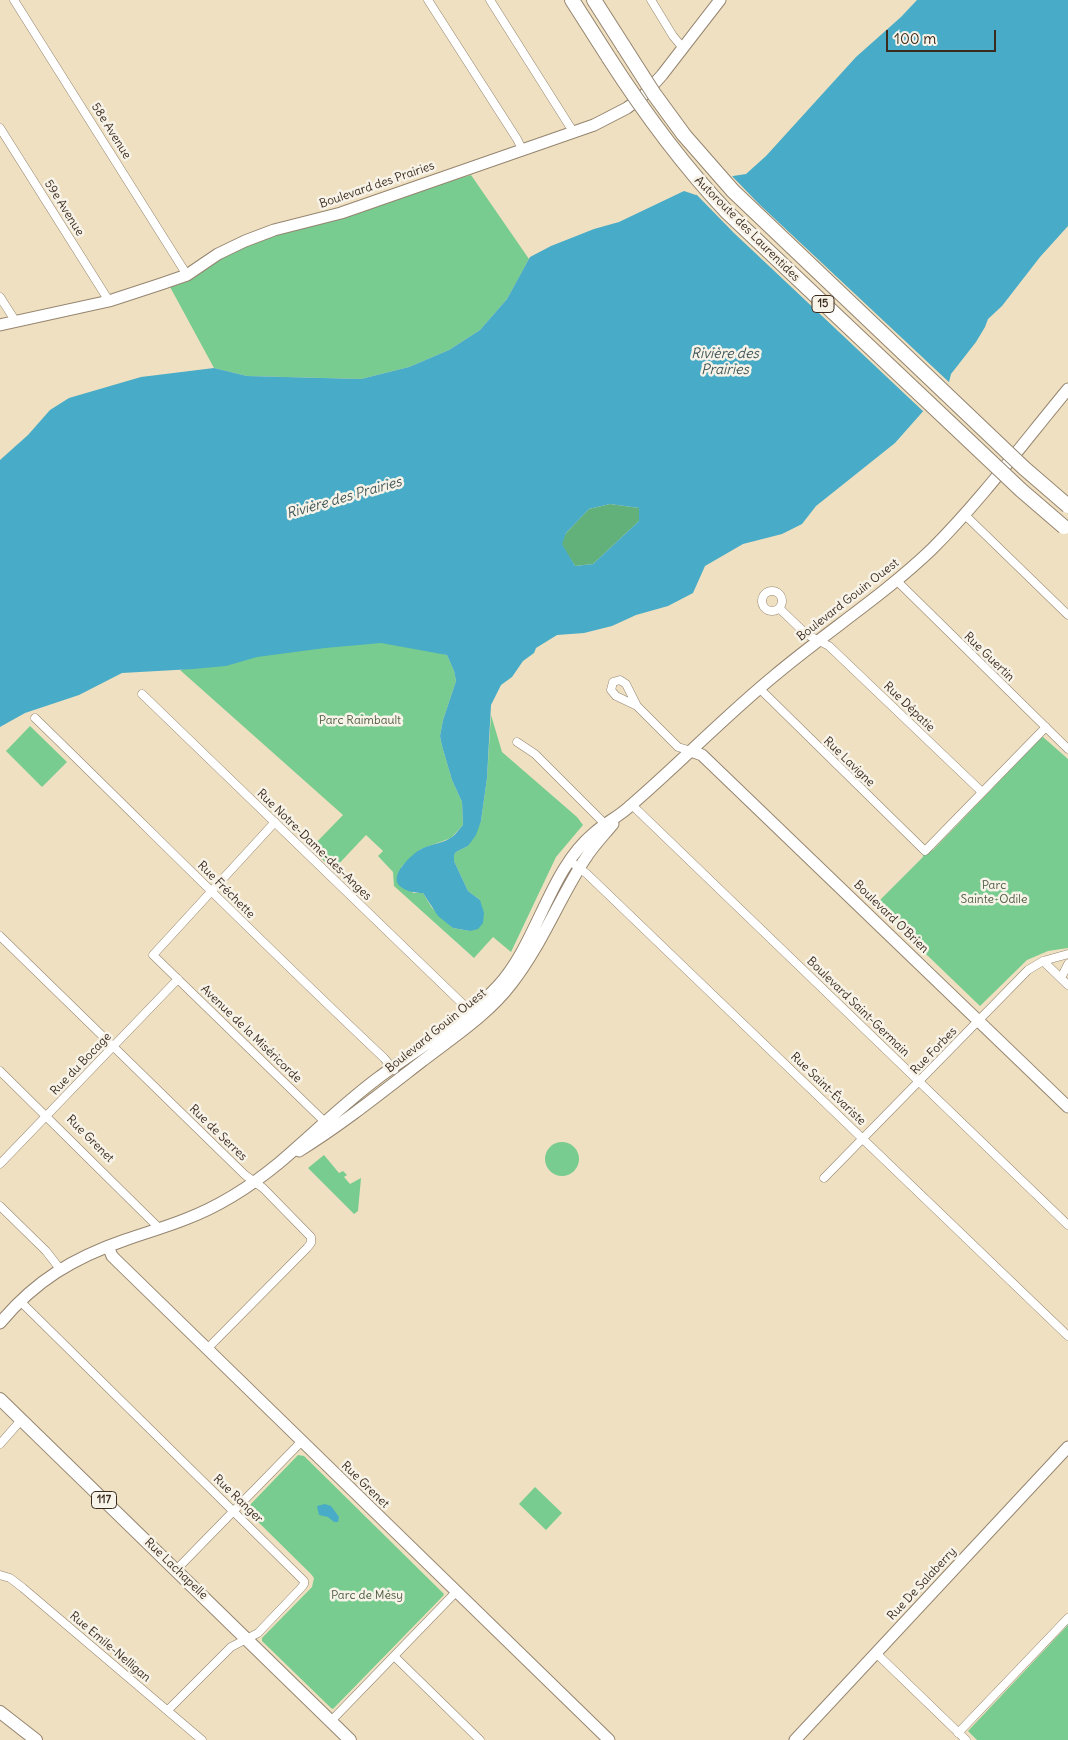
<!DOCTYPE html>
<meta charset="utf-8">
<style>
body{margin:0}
#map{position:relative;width:1068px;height:1740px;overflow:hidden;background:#efe0c1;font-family:Delius,sans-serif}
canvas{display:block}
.scale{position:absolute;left:886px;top:30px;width:110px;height:22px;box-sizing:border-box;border:2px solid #3b2a1e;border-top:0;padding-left:6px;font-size:15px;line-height:18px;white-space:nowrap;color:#3b2a1e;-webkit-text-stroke:4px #f7f3e8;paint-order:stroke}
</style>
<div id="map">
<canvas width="1068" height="1740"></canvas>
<div class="scale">100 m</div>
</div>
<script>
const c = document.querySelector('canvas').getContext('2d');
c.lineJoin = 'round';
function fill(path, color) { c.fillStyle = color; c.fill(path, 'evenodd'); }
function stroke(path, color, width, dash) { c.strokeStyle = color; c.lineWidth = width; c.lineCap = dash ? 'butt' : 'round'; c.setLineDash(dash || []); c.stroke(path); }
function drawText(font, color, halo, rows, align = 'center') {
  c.font = font + ' Delius,sans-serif'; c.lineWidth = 5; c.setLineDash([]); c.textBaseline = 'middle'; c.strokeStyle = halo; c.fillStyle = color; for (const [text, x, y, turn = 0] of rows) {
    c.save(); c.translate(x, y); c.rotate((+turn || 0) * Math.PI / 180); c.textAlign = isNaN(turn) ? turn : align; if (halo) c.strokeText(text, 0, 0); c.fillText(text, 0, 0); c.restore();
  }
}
fill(new Path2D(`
 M 471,175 L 529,259 L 507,299 L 480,330 L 449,350 L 409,367 L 361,379 L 247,376 L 214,368 L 169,285 L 218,254 L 335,215 Z
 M 382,637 L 447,655 L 454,671 L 456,681 L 443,720 L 440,736 L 442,746 L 452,780 L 462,802 L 463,825 L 451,838 L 421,849 L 401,867 L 413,893 L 423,893 L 432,908 L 453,928 L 470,931 L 480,900 L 468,891 L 454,861 L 454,855 L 456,852 L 468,846 L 481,821 L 487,778 L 491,715 L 502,752 L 577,817 L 583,825 L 556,857 L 511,952 L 493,937 L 474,958 L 394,886 L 393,872 L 378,856 L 383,851 L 366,835 L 333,870 L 311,848 L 343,815 L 180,670 L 222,658 Z
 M 30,726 L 67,762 L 42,787 L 6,751 Z
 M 1043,737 L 1068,759 L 1068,948 L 1048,951 L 1027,960 L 980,1006 L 875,905 L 923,857 L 923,853 L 933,850 L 1041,738 Z
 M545 1159a17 17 0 1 1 34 0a17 17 0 1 1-34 0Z
 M 324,1155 L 339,1173 L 343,1171 L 347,1175 L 344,1177 L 350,1184 L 361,1178 L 358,1211 L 354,1214 L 308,1168 Z
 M 298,1455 L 304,1456 L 444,1594 L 443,1596 L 333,1709 L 331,1708 L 262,1641 L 262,1638 L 312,1587 L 314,1578 L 311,1574 L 247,1511 L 247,1508 Z
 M 535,1487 L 562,1513 L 546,1530 L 519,1504 Z
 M 1068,1625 L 1068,1740 L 977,1740 L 968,1731 Z`), '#78cc8f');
fill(new Path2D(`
 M 610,504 L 639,508 L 639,521 L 593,564 L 575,566 L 561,544 L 566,533 L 589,509 Z`), '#62b07a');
fill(new Path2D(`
 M 917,0 L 1068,0 L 1068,226 L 1040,257 L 1002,306 L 988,319 L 985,327 L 976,342 L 951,374 L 949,382 L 895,443 L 816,506 L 802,524 L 782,534 L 743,544 L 705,566 L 693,593 L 668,606 L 636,615 L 612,626 L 584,633 L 557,635 L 536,648 L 534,653 L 523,661 L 512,677 L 501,685 L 491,705 L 487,778 L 481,821 L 476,835 L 468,846 L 456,852 L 454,855 L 454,861 L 468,891 L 480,900 L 484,913 L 483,923 L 478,929 L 470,931 L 453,928 L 438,916 L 423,893 C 415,893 403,891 398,884 C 391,873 414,852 423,848 C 432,844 444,843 452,837 C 456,834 459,829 463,825 L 462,802 L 452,780 L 442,746 L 440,736 L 443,720 L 456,681 L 454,671 L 447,655 L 381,643 L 325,648 L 257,657 L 226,666 L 193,669 L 122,673 L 79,695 L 25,713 L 0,727 L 0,460 L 28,435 L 50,410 L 69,398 L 141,377 L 214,368 L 247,376 L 361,379 L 409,367 L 449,350 L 480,330 L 507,299 L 530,257 L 551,246 L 594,229 L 619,222 L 684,191 L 696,195 L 733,176 L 746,174 L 766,156 L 856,57 L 901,17 ZM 610,504 L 639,508 L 639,521 L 593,564 L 575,566 L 562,544 L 566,533 L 589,509 Z
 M 325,1504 L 331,1506 L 339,1517 L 338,1522 L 334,1522 L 328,1517 L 319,1515 L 317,1506 Z`), '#48abc7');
fill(new Path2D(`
 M 730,174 L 759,204 L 951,384 L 925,413 L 734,233 L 695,193 Z`), '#efe0c1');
const street = new Path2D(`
 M 14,0 L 187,275
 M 428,0 L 517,139 L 522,149
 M 490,0 L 574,133
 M 651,0 L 673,36 L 683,48
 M 0,128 L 109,301
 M 0,297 L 16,322
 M 964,514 L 1068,615
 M 896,580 L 1068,749
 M762 601a10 10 0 1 1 20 0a10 10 0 1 1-20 0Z
 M 779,608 L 806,634 L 829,646 L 982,792
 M 759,688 L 925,851 L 1046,727
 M 142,694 L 470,1011
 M 637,706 L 626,684 L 620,680 L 613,682 L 611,690 L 616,696 L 637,706 L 678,747 L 691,751
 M 35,718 C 152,832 266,947 384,1058 L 394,1070
 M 517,742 L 535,754 L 608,827
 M 632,805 L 1068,1225
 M 275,822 L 153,955 L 327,1124
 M 570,861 L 587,874 L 1068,1336
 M 0,936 L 245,1175 L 263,1188 L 311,1237 L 311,1243 L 307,1248 L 207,1349
 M 1043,961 L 1068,985
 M 1061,978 L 1068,964
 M 0,1071 L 160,1229
 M 0,1164 L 178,979
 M 824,1178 L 1028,970 L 1043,961 L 1068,954
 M 0,1206 L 46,1251 L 60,1269
 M 20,1301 L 304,1581 L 304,1584 L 301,1588 L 258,1633 L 231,1647 L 168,1710
 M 0,1444 L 22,1419
 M 177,1569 L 302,1441
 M 0,1575 L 10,1578 L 23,1588 L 202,1740
 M 876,1653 L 966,1740
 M 394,1656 L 480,1740
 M 331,1721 L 456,1592
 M 958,1733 L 1068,1618`);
const secondary = new Path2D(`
 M 0,325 L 109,301 L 161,284 L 187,275 L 218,254 L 245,241 L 274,230 L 341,213 L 594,125 L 627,108 L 645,94 L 662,75 L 720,0
 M 691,751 L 702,755 L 1068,1107
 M 299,1151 C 341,1125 381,1093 421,1062 C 452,1038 488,1015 512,983 C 541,946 559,899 585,859 C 593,846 603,836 613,824
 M 108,1246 L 112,1256 L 117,1261 L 609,1740
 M 0,1323 C 35,1281 73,1258 125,1240 C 145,1233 166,1227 186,1219 C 220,1206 251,1186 279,1163 C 312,1135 343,1104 378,1078 C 418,1048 464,1023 498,986 C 538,942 549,870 594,833 C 605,823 618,817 629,807 C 678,765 724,717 774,676 C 826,632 883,596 932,549 C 981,500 1024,442 1068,389
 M 795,1740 L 1068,1447`);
const primary = new Path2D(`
 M 0,1399 L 350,1740
 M 0,1712 L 36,1740`);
const highway = new Path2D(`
 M 572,0 L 609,58
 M 594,0 L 624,47`);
stroke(street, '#958570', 9);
stroke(secondary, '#958570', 13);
stroke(primary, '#958570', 14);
stroke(highway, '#958570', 16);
stroke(street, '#fff', 8);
stroke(secondary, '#fff', 11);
stroke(primary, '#fff', 12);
stroke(highway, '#fff', 14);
const highwayBridge = new Path2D(`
 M 624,47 L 654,94 L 684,135 L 733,191 L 1024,468 L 1068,506
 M 609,58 C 645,114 681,163 727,212 L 1021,490 L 1064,527`);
stroke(highwayBridge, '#958570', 16, []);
stroke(highwayBridge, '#fff', 14);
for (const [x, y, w] of [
 [823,304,22],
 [104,1500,25]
]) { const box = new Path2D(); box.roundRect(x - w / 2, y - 8.5, w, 17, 4); c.fillStyle = '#f7f3e8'; c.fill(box); stroke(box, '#3b2a1e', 1); }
drawText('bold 11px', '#3b2a1e', null, [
 ["15",823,304],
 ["117",104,1500]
]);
drawText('12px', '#3b2a1e', '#f7f3e8', [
 ["58e Avenue",111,131,58],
 ["Boulevard des Prairies",377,185,-19],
 ["59e Avenue",64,208,58],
 ["Autoroute des Laurentides",747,229,45],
 ["Boulevard Gouin Ouest",848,600,-38],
 ["Rue Guertin",989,657,44],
 ["Rue Dépatie",909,707,44],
 ["Rue Lavigne",849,762,44],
 ["Rue Notre-Dame-des-Anges",314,845,44],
 ["Rue Fréchette",226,890,45],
 ["Boulevard O'Brien",891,917,44],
 ["Boulevard Saint-Germain",858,1007,44],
 ["Boulevard Gouin Ouest",436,1031,-39],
 ["Avenue de la Miséricorde",251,1034,44],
 ["Rue Forbes",934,1051,-46],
 ["Rue du Bocage",81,1064,-46],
 ["Rue Saint-Évariste",828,1089,44],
 ["Rue de Serres",218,1133,44],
 ["Rue Grenet",90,1139,45],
 ["Rue Grenet",365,1485,44],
 ["Rue Ranger",238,1499,44],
 ["Rue Lachapelle",176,1569,44],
 ["Rue De Salaberry",922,1584,-47],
 ["Rue Emile-Nelligan",110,1647,40]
]);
drawText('12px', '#4d5b40', '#f7f3e8', [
 ["Parc Raimbault",360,721],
 ["Parc",994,886],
 ["Sainte-Odile",994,900],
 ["Parc de Mésy",367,1596]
]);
drawText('italic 14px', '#405759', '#f7f3e8', [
 ["Rivière des",725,354],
 ["Prairies",725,370],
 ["Rivière des Prairies",344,498,-16]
]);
</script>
